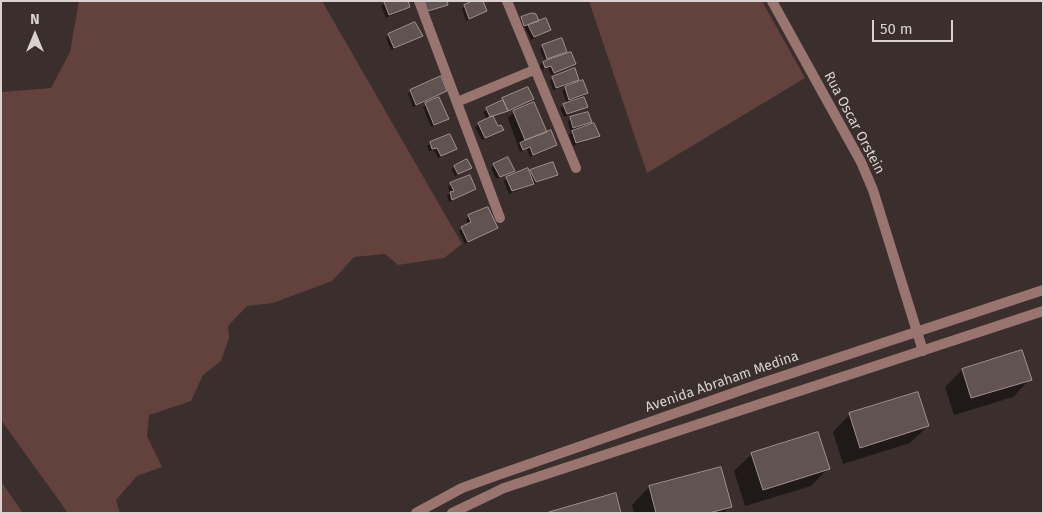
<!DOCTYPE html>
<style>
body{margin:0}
#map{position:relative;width:1044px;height:514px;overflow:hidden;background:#3a2f2d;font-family:"Fira Sans",sans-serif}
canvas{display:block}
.frame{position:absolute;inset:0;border:2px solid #d9d2d0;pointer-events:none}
.north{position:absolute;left:10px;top:10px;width:50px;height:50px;-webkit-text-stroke:4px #3a2f2d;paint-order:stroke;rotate:0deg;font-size:14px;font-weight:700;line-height:20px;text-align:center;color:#d9d2d0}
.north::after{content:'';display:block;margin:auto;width:18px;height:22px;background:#d9d2d0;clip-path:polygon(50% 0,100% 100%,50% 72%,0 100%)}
.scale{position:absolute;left:872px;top:20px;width:81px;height:22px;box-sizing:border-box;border:2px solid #d9d2d0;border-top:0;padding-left:6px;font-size:15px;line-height:18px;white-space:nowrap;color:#d9d2d0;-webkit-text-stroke:4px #3a2f2d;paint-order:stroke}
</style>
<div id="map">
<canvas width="1044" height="514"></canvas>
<div class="frame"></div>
<div class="north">N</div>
<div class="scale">50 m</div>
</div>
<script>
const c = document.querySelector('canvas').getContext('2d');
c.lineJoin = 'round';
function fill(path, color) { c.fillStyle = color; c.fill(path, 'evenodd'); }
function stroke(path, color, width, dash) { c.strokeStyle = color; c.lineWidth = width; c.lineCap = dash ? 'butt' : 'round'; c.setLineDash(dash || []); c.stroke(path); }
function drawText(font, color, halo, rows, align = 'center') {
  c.font = font + ' "Fira Sans",sans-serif'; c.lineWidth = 5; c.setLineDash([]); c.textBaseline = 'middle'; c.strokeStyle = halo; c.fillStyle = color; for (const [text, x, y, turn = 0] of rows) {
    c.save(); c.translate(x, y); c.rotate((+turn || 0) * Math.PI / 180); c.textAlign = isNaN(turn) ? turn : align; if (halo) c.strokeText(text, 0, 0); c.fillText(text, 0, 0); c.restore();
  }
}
fill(new Path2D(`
 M 79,1 L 322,1 L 462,244 L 444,258 L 398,265 L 385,254 L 354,257 L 332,281 L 273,303 L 247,306 L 228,326 L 229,338 L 221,361 L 203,375 L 191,401 L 149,415 L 147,436 L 162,467 L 137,476 L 116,500 L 120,513 L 68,513 L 1,420 L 1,92 L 51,88 L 70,52 Z
 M 589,1 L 762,1 L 805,78 L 647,173 Z
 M 1,481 L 23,513 L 1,513 Z`), '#63413c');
fill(new Path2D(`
 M 389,1 L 406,1 L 408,7 L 386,18 L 381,6 Z
 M 422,1 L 445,1 L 446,5 L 425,13 Z
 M 465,6 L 485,11 L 466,21 L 462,9 Z
 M 522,18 L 538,22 L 549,29 L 531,40 L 525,27 L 521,28 L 519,21 Z
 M 389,35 L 421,36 L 391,50 L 386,38 Z
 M 543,46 L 563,51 L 544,59 L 540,49 Z
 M 562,55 L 559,57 L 575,64 L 551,75 L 548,68 L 542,70 L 540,66 L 544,61 Z
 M 553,78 L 578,80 L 572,86 L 586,93 L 583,97 L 586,107 L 564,117 L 560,108 L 567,104 L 562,91 L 569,85 L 553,90 L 550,81 Z
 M 527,89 L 533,98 L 492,117 L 497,127 L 502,130 L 482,140 L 475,127 L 487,120 L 483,112 Z
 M 411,91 L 446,91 L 413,107 L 408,94 Z
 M 426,104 L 448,119 L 431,127 L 423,107 Z
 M 514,112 L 545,131 L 556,145 L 530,157 L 527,149 L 520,152 L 508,118 Z
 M 571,118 L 590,122 L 585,128 L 598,136 L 573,146 L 569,135 L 575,129 L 570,130 L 568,121 Z
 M 431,143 L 456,149 L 438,158 L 434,150 L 429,151 L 427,146 Z
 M 494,165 L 513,171 L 496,179 L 491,168 Z
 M 454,167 L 470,168 L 455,176 L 451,170 Z
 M 531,171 L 556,175 L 509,194 L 504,181 L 507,178 L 528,173 Z
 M 451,184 L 475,189 L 449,202 L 447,196 L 450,193 L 448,187 Z
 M 487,209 L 496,228 L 465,244 L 459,231 L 468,225 L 466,219 Z
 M 962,370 L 1030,379 L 1013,397 L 954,415 L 945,387 Z
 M 850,414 L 928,426 L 910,443 L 843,464 L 833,432 Z
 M 752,454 L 828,469 L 811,486 L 745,506 L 734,471 Z
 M 720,468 L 730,506 L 724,513 L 634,513 L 632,505 L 649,487 Z`), '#0007');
const building = new Path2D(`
 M 408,1 L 410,7 L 389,15 L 384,2 Z
 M 425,1 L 447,1 L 448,5 L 428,11 Z
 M 473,1 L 483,1 L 487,11 L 469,19 L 464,5 Z
 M 532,13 L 536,14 L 539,21 L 524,26 L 521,17 Z
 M 546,18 L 551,30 L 534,37 L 528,25 Z
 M 415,22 L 423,36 L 394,48 L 388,34 Z
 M 562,38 L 567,52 L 547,59 L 542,45 Z
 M 571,52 L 576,64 L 554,73 L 551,66 L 545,68 L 543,62 Z
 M 575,68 L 579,80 L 556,88 L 552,77 Z
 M 441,76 L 447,91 L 416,105 L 410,90 Z
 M 583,80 L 588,93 L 569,100 L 565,87 Z
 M 528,87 L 534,99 L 508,111 L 502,98 Z
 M 439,97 L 449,119 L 434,125 L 425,103 Z
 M 584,97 L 588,107 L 567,114 L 563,104 Z
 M 503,100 L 508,111 L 490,117 L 486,108 Z
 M 534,102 L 547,132 L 525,140 L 513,111 Z
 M 588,112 L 592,122 L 573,128 L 570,117 Z
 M 493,116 L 498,126 L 501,125 L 504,130 L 485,138 L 478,123 Z
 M 594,123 L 600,136 L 576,143 L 572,131 Z
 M 551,130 L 557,145 L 533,155 L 530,147 L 523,150 L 520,143 Z
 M 450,134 L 457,149 L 441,156 L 437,148 L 432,149 L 430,142 Z
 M 508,157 L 515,171 L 500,177 L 493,164 Z
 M 467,159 L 472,168 L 458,174 L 454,166 Z
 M 553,162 L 558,175 L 536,182 L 530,170 Z
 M 528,168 L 534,184 L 512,191 L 506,177 Z
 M 470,175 L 476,189 L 452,200 L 450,192 L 454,191 L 450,183 Z
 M 488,207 L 498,228 L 468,242 L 461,227 L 471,222 L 468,215 Z
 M 1022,350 L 1032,380 L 971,398 L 962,369 Z
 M 918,392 L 929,426 L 860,448 L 849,413 Z
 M 818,432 L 830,469 L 763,490 L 751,453 Z
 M 721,467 L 732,507 L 709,513 L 656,513 L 649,486 Z
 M 616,493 L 621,513 L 546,513 Z`);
fill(building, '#605351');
stroke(building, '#a0918f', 1);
stroke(new Path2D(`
 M 419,1 L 500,218
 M 507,1 L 576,168
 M 772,1 L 861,162 L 873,190 L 923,351
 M 457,102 L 534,70
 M 416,513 L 462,488 L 495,476 L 759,384 L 1043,290
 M 452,513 L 504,488 L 1043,311`), '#9a746e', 10);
drawText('14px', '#d9d2d0', '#3a2f2d', [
 ["Rua Oscar Orstein",854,123,62],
 ["Avenida Abraham Medina",722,382,-19]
]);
</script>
